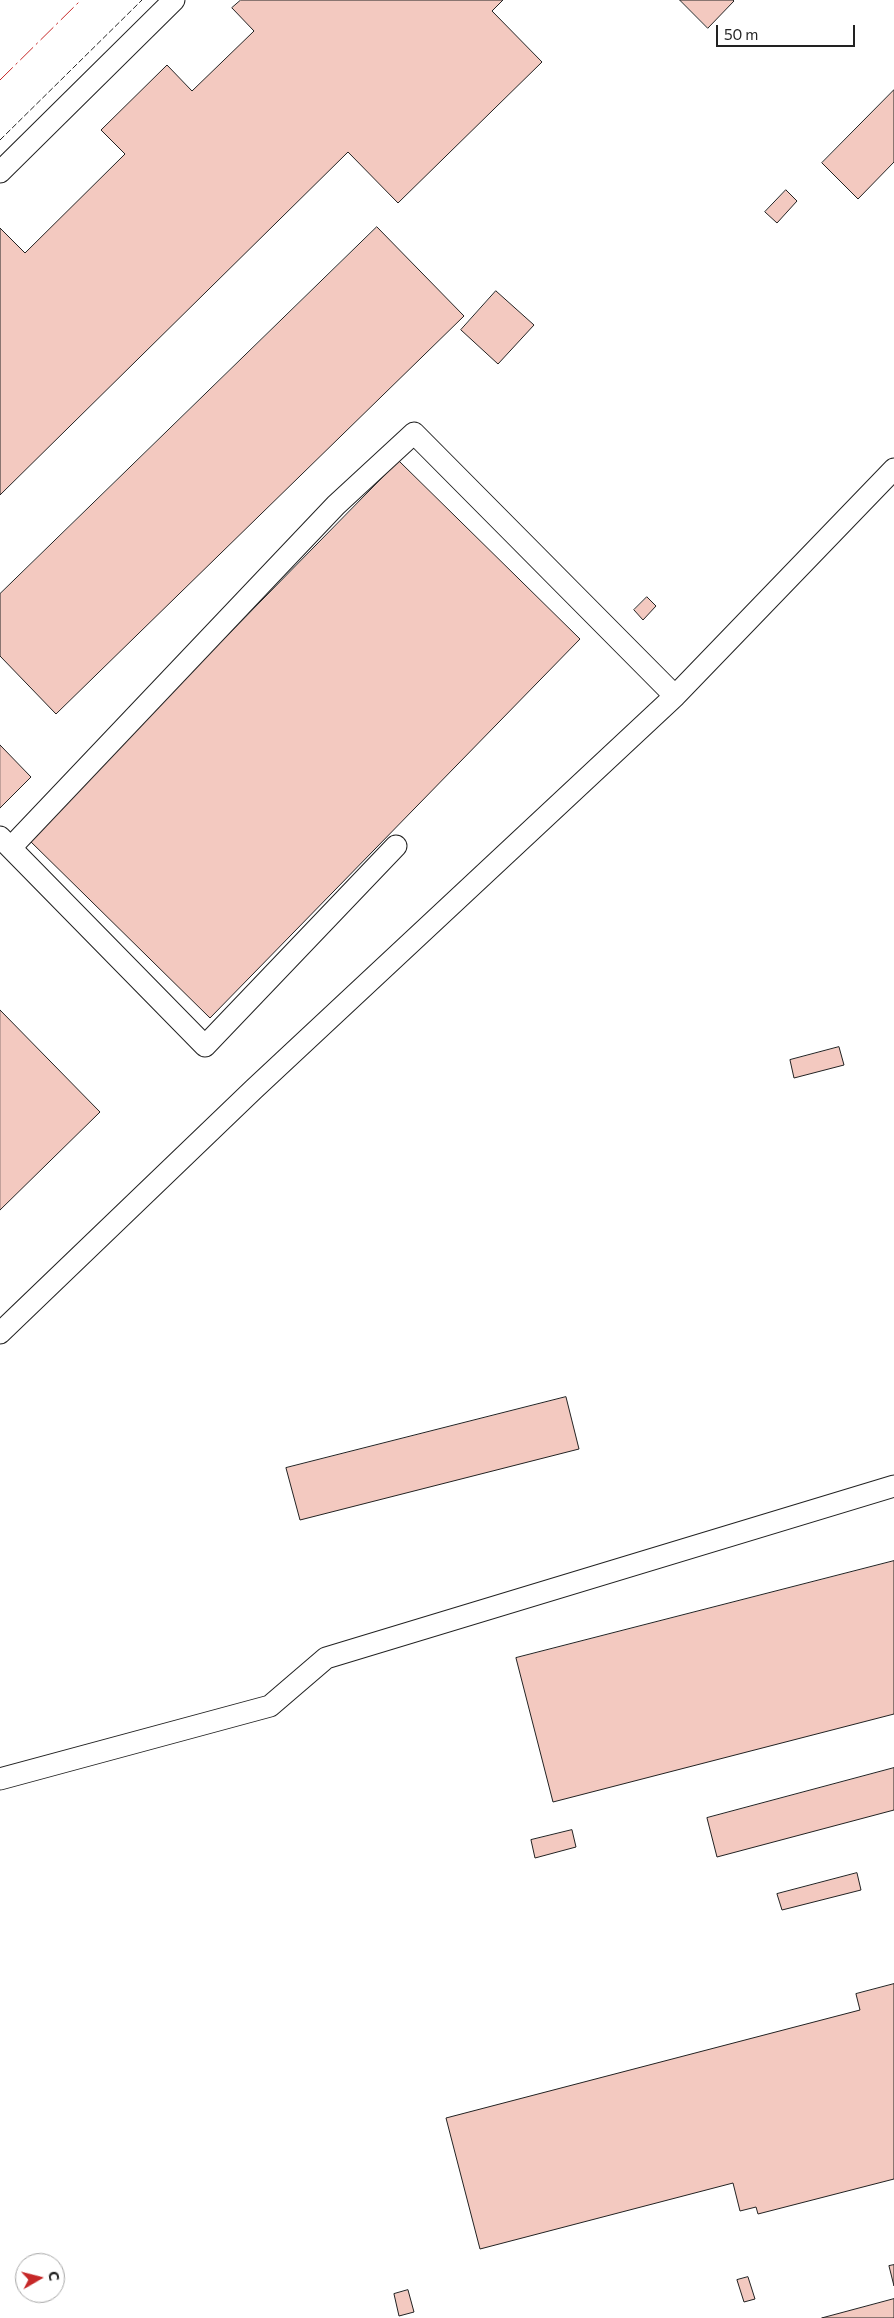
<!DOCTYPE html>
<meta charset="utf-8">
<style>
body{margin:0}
#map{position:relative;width:894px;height:2318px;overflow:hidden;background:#fff;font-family:Commissioner,sans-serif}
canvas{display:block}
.north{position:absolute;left:15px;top:2253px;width:50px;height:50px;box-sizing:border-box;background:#fff;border:1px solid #a7a7a7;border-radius:50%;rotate:82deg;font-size:14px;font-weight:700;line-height:20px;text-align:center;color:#222}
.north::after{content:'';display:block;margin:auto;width:18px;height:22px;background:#c62828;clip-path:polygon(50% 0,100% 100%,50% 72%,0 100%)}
.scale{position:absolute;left:716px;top:25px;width:139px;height:22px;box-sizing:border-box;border:2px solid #222;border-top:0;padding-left:6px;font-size:15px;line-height:18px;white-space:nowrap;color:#222;-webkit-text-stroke:4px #fff;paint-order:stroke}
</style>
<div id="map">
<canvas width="894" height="2318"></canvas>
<div class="north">С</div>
<div class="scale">50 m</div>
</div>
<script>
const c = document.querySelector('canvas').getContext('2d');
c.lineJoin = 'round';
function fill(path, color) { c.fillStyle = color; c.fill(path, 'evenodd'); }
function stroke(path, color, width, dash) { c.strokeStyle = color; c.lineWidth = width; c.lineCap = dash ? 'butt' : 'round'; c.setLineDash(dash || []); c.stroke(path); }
const building = new Path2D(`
 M 241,0 L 503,0 L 492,11 L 542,62 L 398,203 L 348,152 L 0,495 L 0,228 L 25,253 L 125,154 L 101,130 L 167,65 L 192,91 L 254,31 L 232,8 Z
 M 680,0 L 733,0 L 734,1 L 708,28 Z
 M 894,90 L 894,162 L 858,199 L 822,163 Z
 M 786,190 L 797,201 L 777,223 L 765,212 Z
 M 377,227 L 464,316 L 56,714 L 0,656 L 0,594 Z
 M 496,291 L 534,325 L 498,364 L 461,330 Z
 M 399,461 L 580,639 L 210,1018 L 28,839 Z
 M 647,597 L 656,606 L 643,620 L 634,610 Z
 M 0,745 L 31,777 L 0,808 Z
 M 0,1010 L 100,1112 L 0,1210 Z
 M 839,1047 L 844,1065 L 794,1078 L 790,1060 Z
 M 566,1397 L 579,1449 L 300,1520 L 286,1468 Z
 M 894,1561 L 894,1714 L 553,1802 L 516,1658 Z
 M 894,1768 L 894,1810 L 717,1857 L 707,1818 Z
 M 572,1830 L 576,1847 L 535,1858 L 531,1840 Z
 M 857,1873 L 861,1890 L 782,1910 L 777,1894 Z
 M 894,1984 L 894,2179 L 758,2214 L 756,2207 L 740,2211 L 733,2183 L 480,2249 L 446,2118 L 860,2010 L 856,1994 Z
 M 894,2265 L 894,2286 L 889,2266 Z
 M 748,2277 L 755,2299 L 744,2302 L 737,2280 Z
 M 408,2290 L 414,2312 L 399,2316 L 394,2294 Z
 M 894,2299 L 894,2318 L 822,2318 Z`);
fill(building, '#f3c9c0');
stroke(building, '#222', 1);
const minor = new Path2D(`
 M 0,172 L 174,0
 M 0,837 L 205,1046 L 396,846
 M 12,849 L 18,840 L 336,505 L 414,433 L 675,696
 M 0,1333 L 254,1089 L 675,696 L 894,469
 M 0,1779 L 270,1706 L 326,1658 L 894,1486`);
stroke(minor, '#222', 23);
stroke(minor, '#fff', 21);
stroke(new Path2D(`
 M 0,140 L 142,0`), '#222', 1, [6, 2.5]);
stroke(new Path2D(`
 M 0,80 L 81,0`), '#c62828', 1, [18, 4, 2.5, 4]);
</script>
